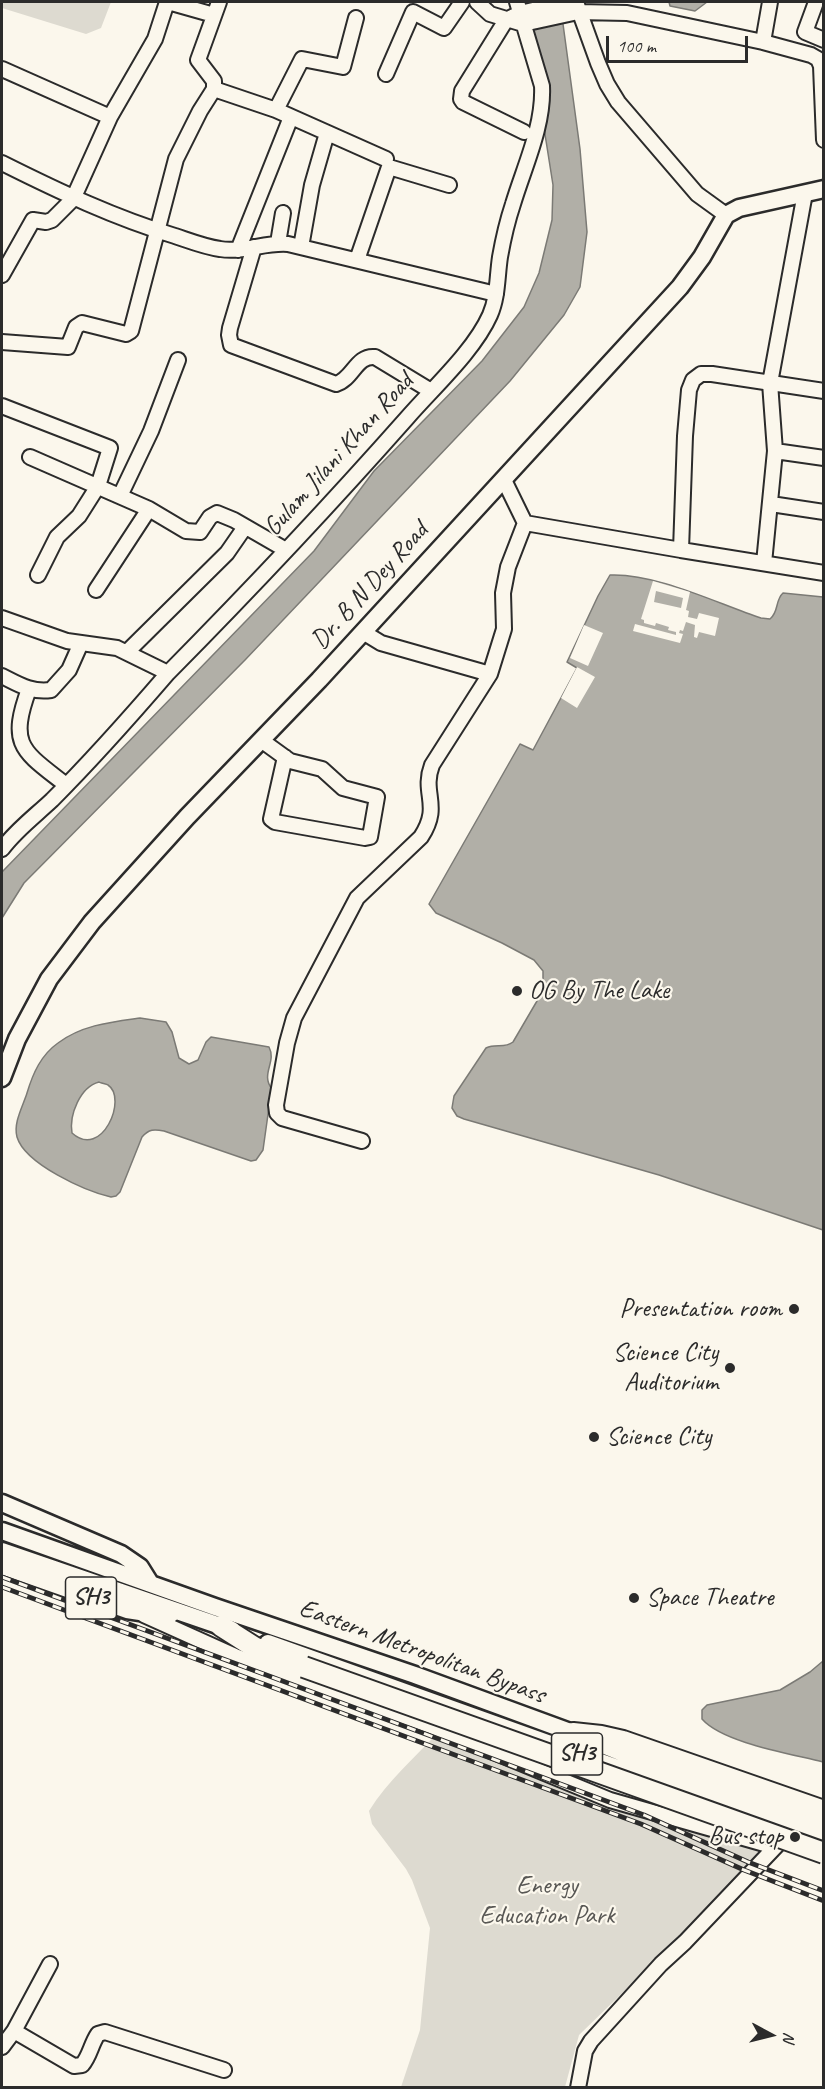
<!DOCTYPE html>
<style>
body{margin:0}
#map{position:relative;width:825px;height:2089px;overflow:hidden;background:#fbf7ec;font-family:Caveat,sans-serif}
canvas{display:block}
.frame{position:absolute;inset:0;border:3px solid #2b2b2b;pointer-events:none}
.north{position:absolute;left:741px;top:2005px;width:60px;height:60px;-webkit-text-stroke:4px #fbf7ec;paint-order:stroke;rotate:97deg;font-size:16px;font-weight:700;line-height:24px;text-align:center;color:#2b2b2b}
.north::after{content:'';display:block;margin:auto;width:21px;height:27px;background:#2b2b2b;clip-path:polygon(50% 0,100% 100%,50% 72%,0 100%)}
.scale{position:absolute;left:606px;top:36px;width:142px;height:27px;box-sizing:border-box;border:3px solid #2b2b2b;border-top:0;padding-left:8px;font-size:18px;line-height:21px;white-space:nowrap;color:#2b2b2b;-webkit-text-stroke:4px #fbf7ec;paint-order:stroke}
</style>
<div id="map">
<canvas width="825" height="2089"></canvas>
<div class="frame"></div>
<div class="north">N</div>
<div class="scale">100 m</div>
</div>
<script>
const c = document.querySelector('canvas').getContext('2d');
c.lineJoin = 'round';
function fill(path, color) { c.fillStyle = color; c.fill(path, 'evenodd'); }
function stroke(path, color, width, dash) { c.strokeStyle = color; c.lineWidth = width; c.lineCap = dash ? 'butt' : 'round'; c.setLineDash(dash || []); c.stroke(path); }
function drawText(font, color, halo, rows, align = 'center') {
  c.font = font + ' Caveat,sans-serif'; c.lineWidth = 4.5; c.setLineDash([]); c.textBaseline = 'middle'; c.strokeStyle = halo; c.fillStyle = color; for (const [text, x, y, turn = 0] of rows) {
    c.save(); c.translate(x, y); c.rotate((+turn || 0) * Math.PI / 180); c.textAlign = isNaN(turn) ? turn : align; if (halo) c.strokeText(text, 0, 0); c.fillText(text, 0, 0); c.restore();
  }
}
fill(new Path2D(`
 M 2,2 L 111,2 L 101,28 L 86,34 L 2,8 Z
 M 439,1731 L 501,1756 L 763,1848 L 766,1854 L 579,2035 L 565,2087 L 401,2087 L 420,2030 L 430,1928 L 412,1880 L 406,1869 L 372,1824 L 369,1811 C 388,1780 415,1758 439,1731 Z`), '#dddad0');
const water = new Path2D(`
 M 521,2 L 560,2 L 580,149 L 587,232 L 580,287 L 564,315 L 510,381 L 245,660 L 24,883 L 2,918 L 2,872 L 314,551 L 374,471 L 482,361 L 524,307 L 539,273 L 552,220 L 553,185 L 535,71 Z
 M 669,2 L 707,2 L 695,11 L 670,6 Z
 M 610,575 C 656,573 716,603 761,618 L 770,619 C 779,612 775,600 783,593 L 823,597 L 823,1230 L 659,1175 L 464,1119 L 457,1116 L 452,1108 L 454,1096 L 486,1048 C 496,1043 504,1049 513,1042 L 537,1001 L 543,984 L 543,971 L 534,960 L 502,943 L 436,913 L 429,904 L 520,744 L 533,750 L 577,668 L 567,662 L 598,596 Z
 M 140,1018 L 166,1022 L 172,1032 L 179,1058 L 189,1064 L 198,1060 L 206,1042 L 211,1037 L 269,1047 C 277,1062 260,1074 272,1089 L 271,1093 L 263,1150 L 256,1160 L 251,1161 L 164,1131 C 154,1129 149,1129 142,1137 L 120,1192 L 116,1196 L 111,1197 C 85,1191 25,1164 17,1137 C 13,1123 23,1106 27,1093 C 33,1073 41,1055 58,1043 C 82,1025 111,1022 140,1018 ZM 99,1082 C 100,1083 107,1084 108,1085 C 128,1098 102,1160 72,1133 C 69,1115 80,1087 99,1082 Z
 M 823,1661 L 823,1762 C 792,1754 723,1743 702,1719 L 702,1710 L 707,1705 L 780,1690 L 810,1672 Z`);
fill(water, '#b1afa7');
stroke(water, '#7b7a75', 1.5);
fill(new Path2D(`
 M 653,581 L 690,592 L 686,610 L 689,611 L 688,617 L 697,619 L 699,613 L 719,618 L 715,636 L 699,632 L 697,638 L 694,637 L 695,625 L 686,622 L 683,631 L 680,630 L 679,633 L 683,634 L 680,643 L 633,631 L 635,624 L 676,635 L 676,632 L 668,630 L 669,627 L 656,623 L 655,626 L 644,623 L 644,620 L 641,619 ZM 656,591 L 683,598 L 681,608 L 654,602 Z
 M 584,625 L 603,633 L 588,666 L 570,658 Z
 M 577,667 L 595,677 L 577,708 L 561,698 Z`), '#fbf7ec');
const minor = new Path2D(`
 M 168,2 L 214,15
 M 477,2 L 490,14 L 523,24 L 578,12 L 627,13 L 763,42 L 811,55 L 818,59 L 821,66 L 824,140
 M 576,2 L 598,63 L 607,84 L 618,102 L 697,194 L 726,215
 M 816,2 L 805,32 L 824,40
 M 763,42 L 770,2
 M 2,69 L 110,117
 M 386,74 L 413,12 L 444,28 L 462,2
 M 214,89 L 276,110 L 386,159
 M 276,110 L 302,59 L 343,67 L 356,18
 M 524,132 L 463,102 L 461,99 L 462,91 L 506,20 L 520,13 L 568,2
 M 2,163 C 58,191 115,218 175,236 C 190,241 205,247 220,249 C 243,253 265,242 288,244 L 496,294
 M 278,243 L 283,213
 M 254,247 L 230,328 L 229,335 L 231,345 L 336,384 C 353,379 356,355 375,357 L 431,391
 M 301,247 L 312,185 L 327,133
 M 238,250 L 291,117
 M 357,260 L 389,167 L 449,185
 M 2,275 L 33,220 L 46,222 L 52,220 L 73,199 L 110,117 L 155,39 L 167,2
 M 2,342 L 68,347 L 76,327 L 82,323 L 126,334 L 131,331 L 176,159 L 200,111 L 214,89 L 214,81 L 198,60 L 219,2
 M 2,406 L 110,448 L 98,486 L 79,516 L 57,537 L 38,575
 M 775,451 L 824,458
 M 30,457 L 149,509 L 186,531 L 200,532 L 210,517 L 217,513 L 234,520 L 286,550
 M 504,480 L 525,523 L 681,550 L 685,436 L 689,390 L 693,380 L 701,374 L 712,374 L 824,391
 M 120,496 L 151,431 L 178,360
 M 771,504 L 824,512
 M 681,550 L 824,573
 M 764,563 L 775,451 L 770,383 L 805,193
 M 96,590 L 149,509
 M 2,618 L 67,641 L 117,648 L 168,673
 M 363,632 L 381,643 L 490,674
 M 127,652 L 227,553 L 245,527
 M 2,676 C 18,684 32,693 51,690 L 69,670 L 81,643
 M 29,689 C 8,746 23,751 66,785
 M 261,740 L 290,761 L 322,769 L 343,788 L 377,797 L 370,837 L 365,838 L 275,822 L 271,819 L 285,757
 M 2,849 C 16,830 35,816 52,800 C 92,760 131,716 168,673 C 250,590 330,505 407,418 C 433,388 474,351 490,315 C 498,297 497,277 500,257 C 503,240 507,222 513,204 C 524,167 544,126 542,86 L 517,2
 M 362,1141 L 282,1118 L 277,1113 L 276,1105 L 287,1043 L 294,1018 L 357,898 L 421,837 C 442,805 421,794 432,765 L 490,674 L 504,629 L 503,593 L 508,567 L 525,523
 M 144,1615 L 235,1656 L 433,1727 L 610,1800 L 775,1847
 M 14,2031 L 74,2066 L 82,2065 C 90,2056 91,2044 98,2034 L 105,2032 L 224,2070
 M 2,2047 L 14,2031 L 50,1964
 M 578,2088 L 585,2051 L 591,2041 L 661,1964 L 685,1942 L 781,1841`);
const major = new Path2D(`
 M 2,1078 L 17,1039 L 49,979 L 92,922 L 187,817 L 319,680 L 680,287 L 702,257 L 726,215 L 739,208 L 824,189
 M 2,1503 L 121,1554 L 140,1567 L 150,1583
 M 2,1531 L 215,1607 L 415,1675 L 573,1733 L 663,1769 L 824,1825
 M 2,1551 L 232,1630
 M 2,1566 L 127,1610 L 153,1614 L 171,1614
 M 268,1643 L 824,1842`);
const highway = new Path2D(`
 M 221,1626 L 254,1647 L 304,1667
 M 573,1733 L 601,1736 L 623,1741 L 824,1811`);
stroke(minor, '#2b2b2b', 18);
stroke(major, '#2b2b2b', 21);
stroke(highway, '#2b2b2b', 24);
stroke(minor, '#fbf7ec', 14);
stroke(major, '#fbf7ec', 16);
stroke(highway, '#fbf7ec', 20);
const rail = new Path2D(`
 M 2,1577 L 644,1815 L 748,1862 L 824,1891
 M 2,1587 L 641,1824 L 744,1870 L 824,1901`);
stroke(rail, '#2b2b2b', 5);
stroke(rail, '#fbf7ec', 3, [9]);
const highwayBridge = new Path2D(`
 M 304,1667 L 824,1853`);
stroke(highwayBridge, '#2b2b2b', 24, []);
stroke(highwayBridge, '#fbf7ec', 20);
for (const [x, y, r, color] of [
 [517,991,6,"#2b2b2b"],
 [794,1309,6,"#2b2b2b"],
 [730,1368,6,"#2b2b2b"],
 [594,1437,6,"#2b2b2b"],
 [634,1598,6,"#2b2b2b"],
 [795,1837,6,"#2b2b2b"]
]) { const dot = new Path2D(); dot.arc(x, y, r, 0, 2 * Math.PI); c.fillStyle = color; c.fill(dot); stroke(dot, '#fbf7ec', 2); }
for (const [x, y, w] of [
 [91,1598,51],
 [577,1754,51]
]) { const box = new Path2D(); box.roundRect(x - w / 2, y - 21, w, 42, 4.5); c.fillStyle = '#fbf7ec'; c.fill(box); stroke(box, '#2b2b2b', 1.5); }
drawText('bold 24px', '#2b2b2b', null, [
 ["SH3",91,1598],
 ["SH3",577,1754]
]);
drawText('26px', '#2b2b2b', '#fbf7ec', [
 ["Gulam Jilani Khan Road",339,455,-48],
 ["Dr. B N Dey Road",370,586,-48],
 ["Eastern Metropolitan Bypass",422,1652,20]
]);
drawText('26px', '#2b2b2b', '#fbf7ec', [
 ["OG By The Lake",529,991],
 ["Presentation room",782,1309,"right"],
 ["Science City",718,1353,"right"],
 ["Auditorium",718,1383,"right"],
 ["Science City",606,1437],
 ["Space Theatre",646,1598],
 ["Bus stop",783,1837,"right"]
], 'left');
drawText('26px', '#585754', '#fbf7ec', [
 ["Energy",547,1886],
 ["Education Park",547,1916]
]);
</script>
